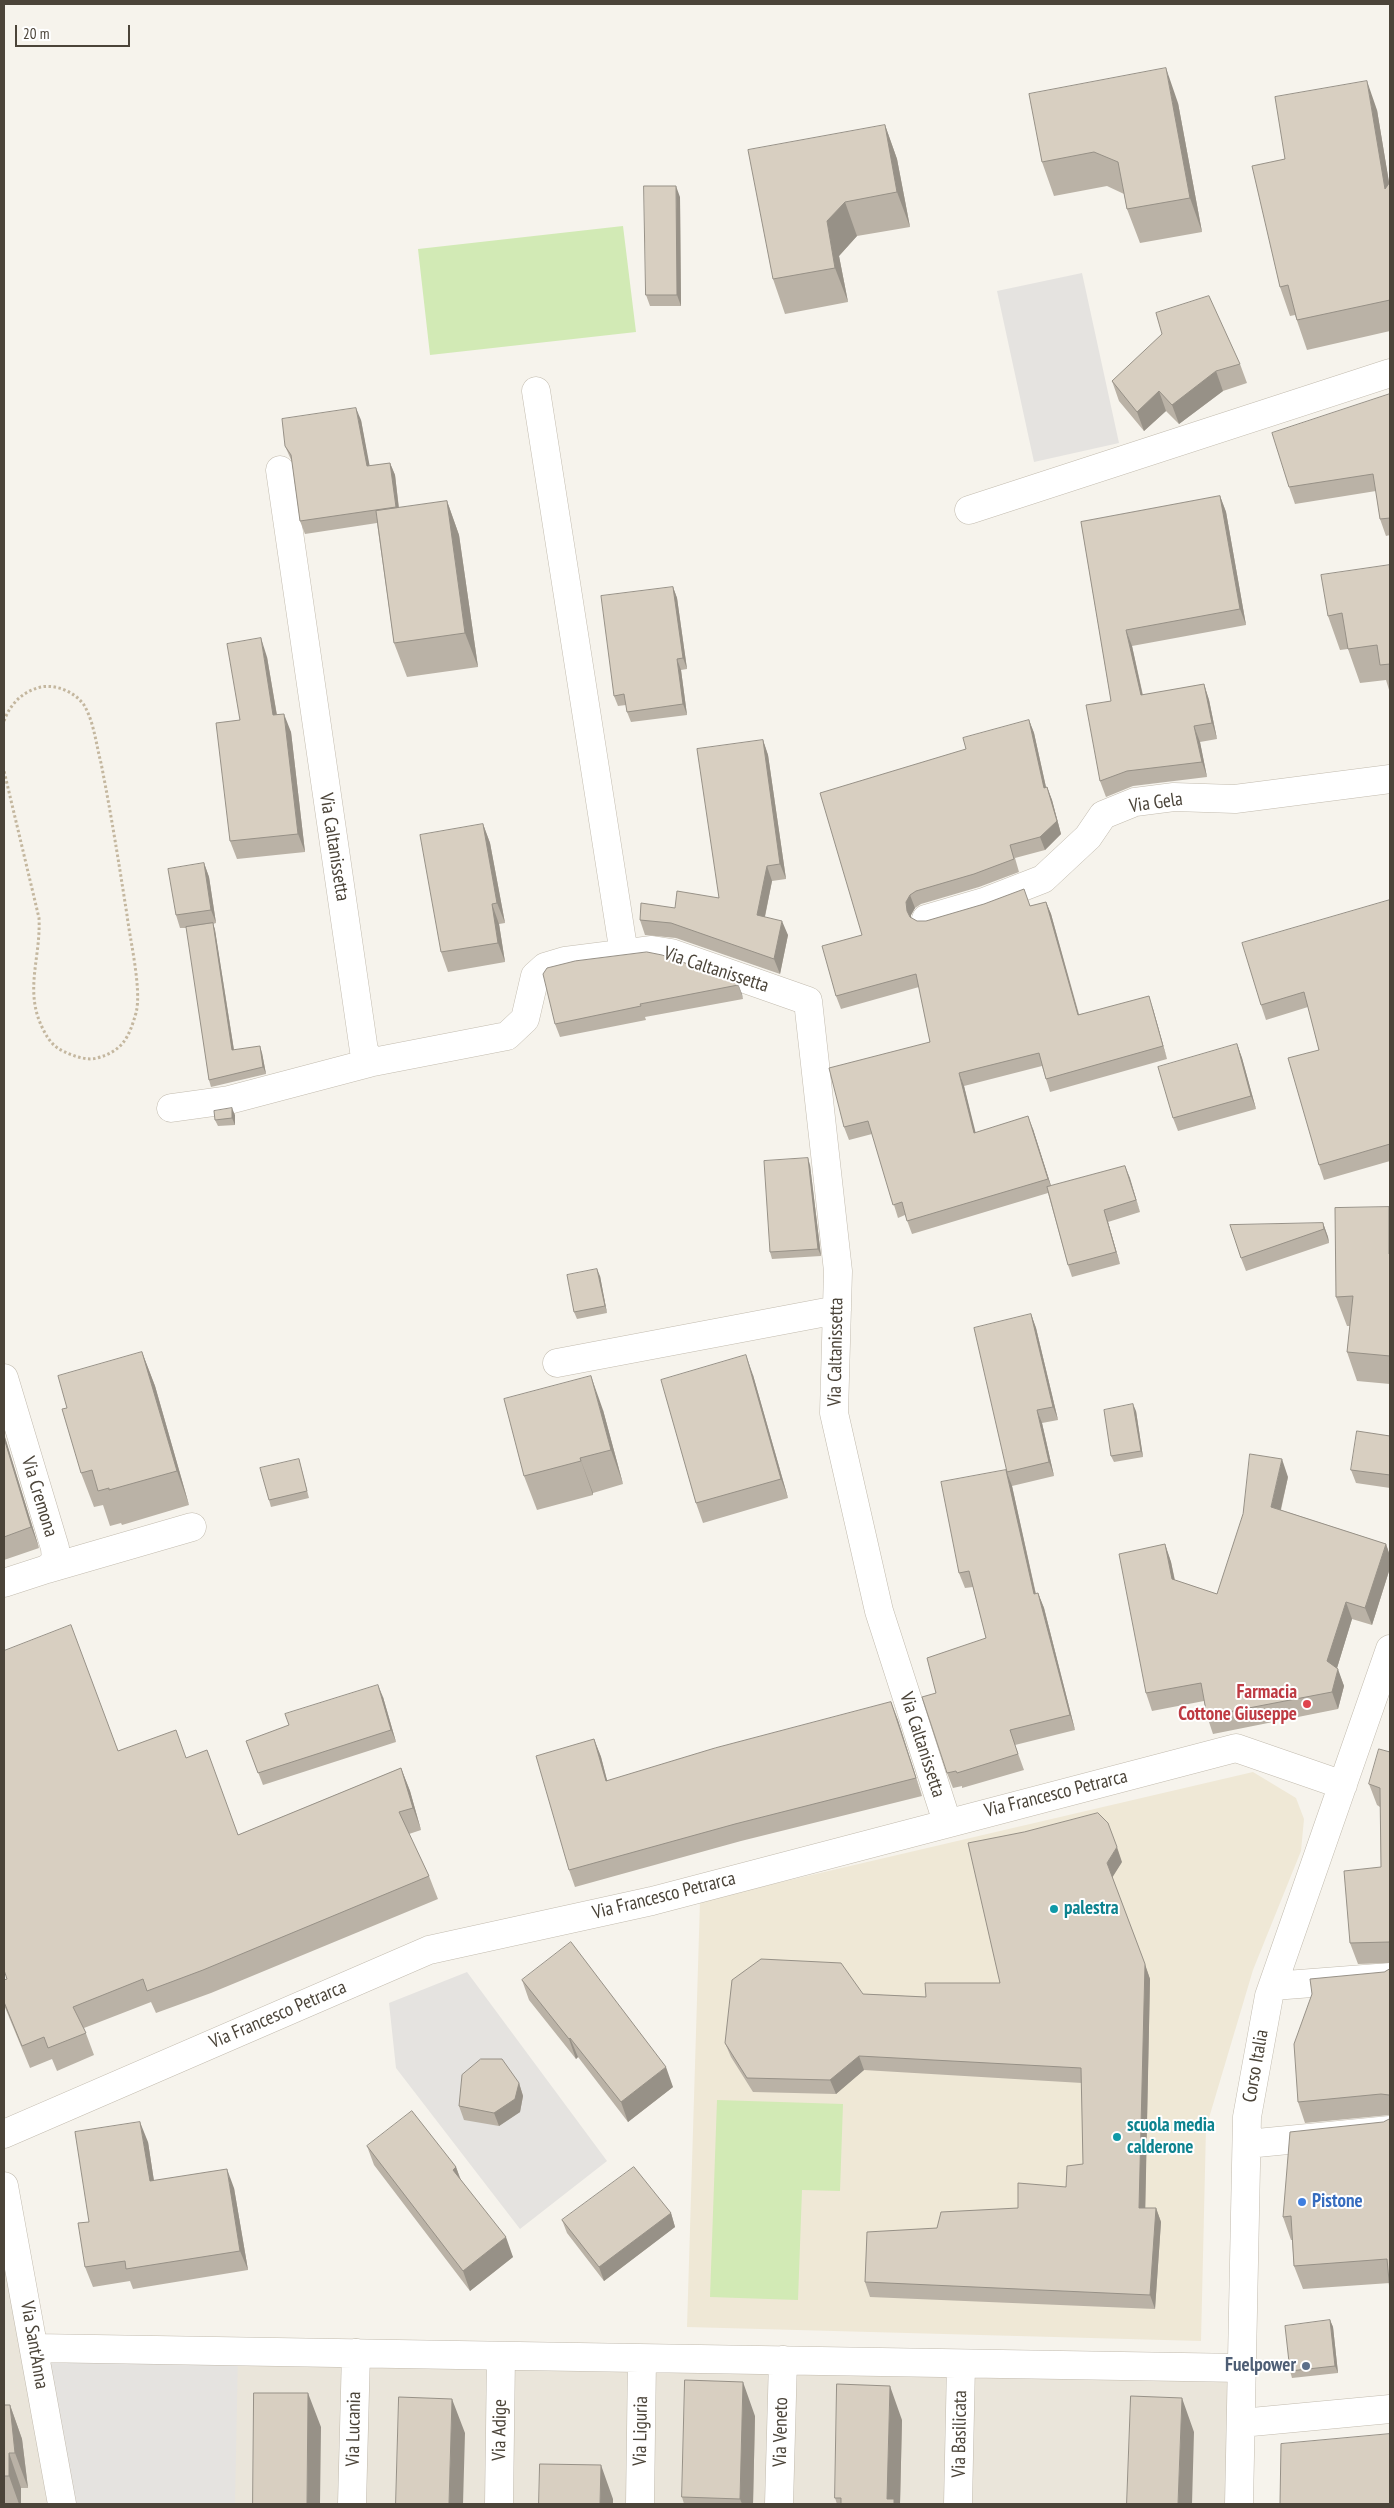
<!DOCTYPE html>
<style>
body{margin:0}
#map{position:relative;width:1394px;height:2508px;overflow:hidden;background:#f6f3ec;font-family:"PT Sans Narrow",sans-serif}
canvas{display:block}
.frame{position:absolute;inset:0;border:5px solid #4b4439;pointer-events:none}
.scale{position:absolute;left:15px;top:25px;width:115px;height:22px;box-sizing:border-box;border:2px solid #4b4439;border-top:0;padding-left:6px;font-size:15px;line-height:18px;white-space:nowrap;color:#4b4439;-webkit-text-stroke:4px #fff;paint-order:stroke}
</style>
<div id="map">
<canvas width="1394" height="2508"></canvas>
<div class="frame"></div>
<div class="scale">20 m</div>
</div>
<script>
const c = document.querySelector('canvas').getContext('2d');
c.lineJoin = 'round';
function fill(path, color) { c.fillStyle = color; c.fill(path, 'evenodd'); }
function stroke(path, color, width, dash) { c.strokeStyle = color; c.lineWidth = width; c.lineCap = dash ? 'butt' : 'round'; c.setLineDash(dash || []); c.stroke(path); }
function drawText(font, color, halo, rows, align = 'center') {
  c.font = font + ' "PT Sans Narrow",sans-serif'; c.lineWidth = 4; c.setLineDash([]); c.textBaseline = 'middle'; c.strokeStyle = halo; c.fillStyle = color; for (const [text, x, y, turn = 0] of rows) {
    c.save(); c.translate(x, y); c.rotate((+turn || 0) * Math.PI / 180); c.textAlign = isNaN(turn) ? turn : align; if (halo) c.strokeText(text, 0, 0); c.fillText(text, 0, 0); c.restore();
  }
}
fill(new Path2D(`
 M 4,2186 L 35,2348 L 1243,2368 L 1240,2504 L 4,2504 Z`), '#eae5da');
fill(new Path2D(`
 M 1253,1772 L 1296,1798 L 1304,1819 L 1301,1851 L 1253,1970 L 1206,2128 L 1201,2341 L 687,2327 L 700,1901 Z`), '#efe8d6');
fill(new Path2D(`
 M 623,226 L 636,332 L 430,355 L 418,249 Z
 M 717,2100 L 843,2104 L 840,2191 L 802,2190 L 798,2300 L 710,2297 Z`), '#d2eab5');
fill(new Path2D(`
 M 1082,273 L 1119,443 L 1034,462 L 997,291 Z
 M 467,1972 L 607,2161 L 520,2229 L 396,2068 L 389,2003 Z
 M 35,2348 L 238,2352 L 235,2504 L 62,2504 Z`), '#e5e3e0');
const minor = new Path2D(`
 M 536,391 L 624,954
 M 280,470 L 364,1051 L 373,1062 L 507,1036 L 525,1019 L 535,976 L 545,967 L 565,961 L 652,950 L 671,953 L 808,1001 L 838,1271 L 834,1413 L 879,1611 L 947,1822
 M 969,510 L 1390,373
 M 926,919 L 984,902 L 1043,879 L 1088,837 L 1103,815 L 1135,802 L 1174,797 L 1235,799 L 1390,779
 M 171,1108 L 229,1100 L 373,1062
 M 557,1363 L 837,1310
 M 4,1378 L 55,1548 L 56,1561 L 47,1569 L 4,1583
 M 47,1569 L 192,1527
 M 1273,1986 L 1390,1977
 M 4,2134 L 429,1950 L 652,1901 L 1236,1748 L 1343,1785
 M 1247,2144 L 1390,2130
 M 4,2186 L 62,2504
 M 35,2348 L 1243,2368
 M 1241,2423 L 1390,2409
 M 352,2504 L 356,2353
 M 499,2504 L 501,2356
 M 640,2504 L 642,2359
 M 779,2504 L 783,2360
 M 958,2504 L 961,2364
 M 1239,2504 L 1247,2117 L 1269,1996 L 1390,1649`);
stroke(minor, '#c2bbae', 29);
stroke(new Path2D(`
 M 4,721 C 10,704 23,691 41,687 C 56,684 75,692 84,705 C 94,722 96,744 101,763 C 111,813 119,864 127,915 C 130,940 142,990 136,1013 C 129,1037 123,1051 97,1058 C 87,1061 74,1056 65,1052 C 55,1048 49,1041 44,1031 C 23,992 41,959 39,918 L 4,771`), '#c4b79f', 3, [2.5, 2.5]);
stroke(minor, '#fff', 28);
fill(new Path2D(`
 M 1178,103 L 1202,232 L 1140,243 L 1127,209 L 1124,194 L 1107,186 L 1054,196 L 1042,162 Z
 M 1377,110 L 1389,183 L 1390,182 L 1390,331 L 1307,350 L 1295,315 L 1290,316 L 1280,287 L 1285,159 Z
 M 885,125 L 897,159 L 910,227 L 857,236 L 839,256 L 848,302 L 785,314 L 773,279 Z
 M 680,197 L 681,306 L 650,306 L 646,295 Z
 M 1240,364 L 1247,383 L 1223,391 L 1179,424 L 1166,411 L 1144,431 L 1119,401 L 1112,381 Z
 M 1390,394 L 1390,535 L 1386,536 L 1380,519 L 1376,491 L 1295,504 L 1289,487 Z
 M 361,420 L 369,466 L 390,463 L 395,475 L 399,508 L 447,501 L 459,535 L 478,667 L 407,677 L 394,643 L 377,523 L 305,534 L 300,521 L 292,462 L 285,446 Z
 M 1220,496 L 1226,512 L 1246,625 L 1132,646 L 1143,695 L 1204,684 L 1209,700 L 1217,739 L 1200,742 L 1207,777 L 1133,786 L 1106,797 L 1100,781 L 1111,701 L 1081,522 Z
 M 1390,565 L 1390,693 L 1386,680 L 1360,683 L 1348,649 L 1340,650 L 1328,616 Z
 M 673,587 L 677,598 L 687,669 L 681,670 L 687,715 L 631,722 L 627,712 L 626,705 L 618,706 L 614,696 Z
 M 267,657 L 277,715 L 291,732 L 305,852 L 237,859 L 230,841 L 240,720 Z
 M 1029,720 L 1034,733 L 1046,787 L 1047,787 L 1052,800 L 1061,834 L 1045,850 L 1015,858 L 1019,872 L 979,887 L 921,904 L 915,908 L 911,915 L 911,918 L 917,921 L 926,921 L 1030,906 L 1046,902 L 1051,914 L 1079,1014 L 1153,1009 L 1167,1059 L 1050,1092 L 1042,1066 L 964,1086 L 975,1133 L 1033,1129 L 1051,1186 L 1125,1166 L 1140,1212 L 1108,1222 L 1120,1264 L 1072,1277 L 1068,1265 L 1048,1193 L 912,1234 L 905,1215 L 898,1218 L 872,1134 L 849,1140 L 844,1127 L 930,1042 L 919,987 L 841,1009 L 836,996 L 862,935 L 966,749 Z
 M 763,740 L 768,755 L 786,879 L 772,881 L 765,917 L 788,935 L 780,974 L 676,938 L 645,935 L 640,920 L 675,908 L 719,898 Z
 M 483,824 L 490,843 L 505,923 L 499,924 L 505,962 L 448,972 L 441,952 Z
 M 204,863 L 209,877 L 216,923 L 213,924 L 215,930 L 234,1050 L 262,1053 L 266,1074 L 211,1087 L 209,1080 L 187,928 L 180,928 L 176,915 Z
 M 1390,900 L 1390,1161 L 1324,1180 L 1319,1165 L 1319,1050 L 1308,1007 L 1266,1020 L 1261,1005 Z
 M 737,981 L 743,999 L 645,1017 L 646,1020 L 560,1037 L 555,1024 Z
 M 1237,1044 L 1242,1058 L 1256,1109 L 1178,1131 L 1173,1118 Z
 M 235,1115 L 235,1125 L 218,1126 L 215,1120 Z
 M 810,1165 L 821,1256 L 772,1259 L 770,1252 Z
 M 1390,1211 L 1390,1384 L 1357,1381 L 1347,1352 L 1350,1326 L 1347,1326 L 1336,1297 Z
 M 1323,1223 L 1328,1237 L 1329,1243 L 1246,1271 L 1241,1258 Z
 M 600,1276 L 607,1313 L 577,1319 L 574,1312 Z
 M 1031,1314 L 1036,1328 L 1058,1420 L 1042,1423 L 1054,1476 L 1012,1486 L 1036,1594 L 1038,1593 L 1044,1608 L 1075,1730 L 1015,1745 L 1024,1770 L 962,1788 L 962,1786 L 953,1788 L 947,1773 L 936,1693 L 986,1638 L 973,1587 L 965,1588 L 959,1573 L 1006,1470 Z
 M 142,1352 L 155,1386 L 189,1505 L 122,1525 L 121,1523 L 110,1526 L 103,1505 L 94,1507 L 81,1473 L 67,1408 Z
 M 753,1375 L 788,1498 L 703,1523 L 696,1503 Z
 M 603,1410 L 623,1484 L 593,1493 L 593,1495 L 537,1510 L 524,1476 Z
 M 1136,1411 L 1143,1457 L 1114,1462 L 1111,1456 Z
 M 4,1434 L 39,1548 L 4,1560 Z
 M 1390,1436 L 1390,1488 L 1356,1483 L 1351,1470 Z
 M 299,1459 L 309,1498 L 271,1507 L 269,1500 Z
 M 1288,1477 L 1281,1510 L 1386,1544 L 1390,1556 L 1390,1568 L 1372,1625 L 1352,1619 L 1337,1668 L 1344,1686 L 1338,1709 L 1213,1734 L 1207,1716 L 1204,1701 L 1152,1711 L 1146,1693 L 1165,1544 L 1171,1562 L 1175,1580 L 1217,1594 Z
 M 383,1697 L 396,1742 L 263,1785 L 246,1741 Z
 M 891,1702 L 922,1796 L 741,1841 L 575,1887 L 569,1870 L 594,1739 L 601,1757 L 607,1781 Z
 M 118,1751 L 186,1758 L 238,1835 L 401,1768 L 410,1791 L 421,1830 L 409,1834 L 429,1876 L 438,1899 L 211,1993 L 156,2013 L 151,2002 L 84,2028 L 94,2055 L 57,2071 L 52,2059 L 30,2068 L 4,2005 L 4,1980 L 7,1979 Z
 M 1390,1752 L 1390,1963 L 1358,1964 L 1350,1943 L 1381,1867 L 1380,1807 L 1377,1805 L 1369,1784 Z
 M 1122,1862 L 1112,1877 L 1150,1979 L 1145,2208 L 1156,2208 L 1161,2222 L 1155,2309 L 870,2297 L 865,2282 L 937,2228 L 1018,2208 L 1066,2187 L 1083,2164 L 1082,2083 L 864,2070 L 836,2094 L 753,2092 L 731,2057 L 725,2043 L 863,1994 L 926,1997 L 1000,1983 Z
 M 1390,1969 L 1390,2115 L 1305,2123 L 1298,2102 L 1384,1972 Z
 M 522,1980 L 673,2087 L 628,2122 L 578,2057 L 576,2059 L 529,2000 Z
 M 519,2083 L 523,2096 L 520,2112 L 499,2126 L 464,2120 L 459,2106 Z
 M 1383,2122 L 1390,2283 L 1303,2289 L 1294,2266 L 1292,2240 L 1291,2240 L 1283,2217 Z
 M 148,2142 L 154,2181 L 234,2188 L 248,2270 L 133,2289 L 130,2281 L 93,2287 L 85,2267 L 89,2222 Z
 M 367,2146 L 456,2167 L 461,2180 L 513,2257 L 470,2291 L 374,2165 Z
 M 671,2213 L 675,2227 L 604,2281 L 567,2233 L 562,2220 Z
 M 1330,2320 L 1333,2327 L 1338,2373 L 1292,2378 L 1290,2371 Z
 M 4,2405 L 10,2405 L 22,2439 L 28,2488 L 21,2488 L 21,2504 L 4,2504 Z
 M 755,2416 L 753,2504 L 684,2504 L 682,2497 Z
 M 902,2420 L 900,2504 L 837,2504 L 835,2498 Z`), '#bab2a6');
fill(new Path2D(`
 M 1166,68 L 1178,103 L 1202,232 L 1190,198 Z
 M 1367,81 L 1377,110 L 1390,188 L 1385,189 Z
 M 885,125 L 897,159 L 910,227 L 897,192 Z
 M 676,186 L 680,197 L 681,306 L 677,295 Z
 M 845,202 L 857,236 L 839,256 L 848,302 L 835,268 L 827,221 Z
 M 1216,371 L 1223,391 L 1179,424 L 1172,405 Z
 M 1159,391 L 1166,411 L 1144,431 L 1137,412 Z
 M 356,408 L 361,420 L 372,478 L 367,466 Z
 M 390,463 L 395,475 L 400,519 L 396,507 Z
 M 1220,496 L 1226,512 L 1246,625 L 1240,609 Z
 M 447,501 L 459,535 L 478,667 L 465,633 Z
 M 673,587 L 677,598 L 687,669 L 683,658 Z
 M 1126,630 L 1132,646 L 1146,711 L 1141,695 Z
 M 261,638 L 267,657 L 280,734 L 273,715 Z
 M 677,659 L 681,670 L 687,715 L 683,704 Z
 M 1204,684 L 1209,700 L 1217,739 L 1212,723 Z
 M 284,714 L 291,732 L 305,852 L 298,834 Z
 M 1029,720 L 1034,733 L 1049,801 L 1044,788 Z
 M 1194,726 L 1200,742 L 1207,777 L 1202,762 Z
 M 763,740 L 768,755 L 786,879 L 780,864 Z
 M 1047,787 L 1052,800 L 1061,834 L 1045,850 L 1040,837 Z
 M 483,824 L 490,843 L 505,923 L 497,903 Z
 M 204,863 L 209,877 L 216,923 L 211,910 Z
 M 767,866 L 772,881 L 762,930 L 757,915 Z
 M 910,895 L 915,908 L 911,915 L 911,924 L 907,911 L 906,902 Z
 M 1046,902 L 1051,914 L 1082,1027 L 1078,1015 Z
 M 492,904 L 499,924 L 505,962 L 498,943 Z
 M 782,921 L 788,935 L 780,974 L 774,959 Z
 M 213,923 L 215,930 L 235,1057 L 232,1050 Z
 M 737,981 L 742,994 L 743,999 L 738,985 Z
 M 1149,996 L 1153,1009 L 1167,1059 L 1163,1046 Z
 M 1237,1044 L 1242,1058 L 1256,1109 L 1251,1096 Z
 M 260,1046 L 262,1053 L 266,1074 L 263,1067 Z
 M 959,1073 L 964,1086 L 979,1146 L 974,1133 Z
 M 232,1108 L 235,1115 L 235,1125 L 232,1118 Z
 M 1028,1116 L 1033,1129 L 1053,1192 L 1048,1179 Z
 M 808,1158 L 810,1165 L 821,1256 L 818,1249 Z
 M 1125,1166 L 1130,1178 L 1140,1212 L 1136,1200 Z
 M 1389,1207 L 1390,1211 L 1390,1256 L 1389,1254 Z
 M 1104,1210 L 1108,1222 L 1120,1264 L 1116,1252 Z
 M 1323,1223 L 1328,1237 L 1329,1243 L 1324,1229 Z
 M 597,1269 L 600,1276 L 607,1313 L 605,1306 Z
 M 1031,1314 L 1036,1328 L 1058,1420 L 1053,1407 Z
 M 142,1352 L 155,1386 L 189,1505 L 177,1471 Z
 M 746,1355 L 753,1375 L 788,1498 L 781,1479 Z
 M 591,1376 L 603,1410 L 623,1484 L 611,1450 Z
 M 1133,1404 L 1136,1411 L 1143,1457 L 1141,1451 Z
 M 1037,1410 L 1042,1423 L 1054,1476 L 1049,1462 Z
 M 4,1434 L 39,1548 L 31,1527 L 4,1438 Z
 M 580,1458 L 593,1493 L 593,1495 L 581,1461 Z
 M 1282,1459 L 1288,1477 L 1277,1525 L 1271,1507 Z
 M 1006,1470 L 1012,1486 L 1039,1609 L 1034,1594 Z
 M 1165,1544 L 1171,1562 L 1178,1597 L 1172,1579 Z
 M 1386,1544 L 1390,1556 L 1390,1568 L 1372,1625 L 1365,1608 Z
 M 1038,1593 L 1044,1608 L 1075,1730 L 1070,1715 Z
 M 1346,1602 L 1352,1619 L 1334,1678 L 1327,1661 Z
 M 1338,1669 L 1344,1686 L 1338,1709 L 1332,1692 Z
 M 378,1685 L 383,1697 L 396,1742 L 391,1730 Z
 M 891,1702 L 898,1720 L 922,1796 L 916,1778 Z
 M 594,1739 L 601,1757 L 612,1799 L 606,1781 Z
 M 401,1768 L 410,1791 L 421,1830 L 413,1808 Z
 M 1117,1847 L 1122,1862 L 1112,1878 L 1107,1863 Z
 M 1145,1964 L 1150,1979 L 1145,2222 L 1139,2208 Z
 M 570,2038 L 578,2057 L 576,2059 L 569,2039 Z
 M 859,2056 L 864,2070 L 836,2094 L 830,2080 Z
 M 666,2067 L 673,2087 L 628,2122 L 621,2102 Z
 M 519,2083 L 523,2096 L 520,2112 L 499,2126 L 494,2113 Z
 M 140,2122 L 148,2142 L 157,2201 L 150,2181 Z
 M 456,2167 L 463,2187 L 453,2170 Z
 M 227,2169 L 234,2188 L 248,2270 L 240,2251 Z
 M 1156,2208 L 1161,2222 L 1155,2309 L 1150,2295 Z
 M 671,2213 L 675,2227 L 604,2281 L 599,2267 Z
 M 506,2237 L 513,2257 L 470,2291 L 463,2271 Z
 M 1330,2320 L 1333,2327 L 1338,2373 L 1335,2366 Z
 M 743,2382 L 755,2416 L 753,2504 L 742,2504 L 740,2499 Z
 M 890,2386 L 902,2420 L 900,2504 L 889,2504 L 887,2499 Z
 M 308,2393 L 321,2427 L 320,2504 L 307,2504 Z
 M 1182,2398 L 1194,2432 L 1192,2504 L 1178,2504 Z
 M 452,2399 L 465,2433 L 463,2504 L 449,2504 Z
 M 10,2405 L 22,2439 L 28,2488 L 15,2453 Z
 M 9,2453 L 21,2488 L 21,2504 L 19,2504 L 9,2476 Z
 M 601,2465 L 613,2499 L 613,2504 L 600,2504 Z`), '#979187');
const building = new Path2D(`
 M 1166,68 L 1190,198 L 1127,209 L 1118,162 L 1094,152 L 1042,162 L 1029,94 Z
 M 1367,81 L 1385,189 L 1390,182 L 1390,300 L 1297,320 L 1288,285 L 1280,287 L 1252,166 L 1285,159 L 1275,97 Z
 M 885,125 L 897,192 L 845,202 L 827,221 L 835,268 L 773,279 L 748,150 Z
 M 644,186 L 676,186 L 677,295 L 646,295 Z
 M 1209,296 L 1240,364 L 1216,371 L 1172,405 L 1159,391 L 1137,412 L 1112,381 L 1162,334 L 1156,313 Z
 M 1390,394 L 1390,518 L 1380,519 L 1373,474 L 1289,487 L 1272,433 Z
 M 356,408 L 367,466 L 390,463 L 396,507 L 300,521 L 291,455 L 285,446 L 282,419 Z
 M 1220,496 L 1240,609 L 1126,630 L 1141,695 L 1204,684 L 1212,723 L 1194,726 L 1202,762 L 1127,771 L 1100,781 L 1086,705 L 1111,701 L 1081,522 Z
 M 447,501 L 465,633 L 394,643 L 376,511 Z
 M 1390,565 L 1390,664 L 1380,665 L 1377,645 L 1348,649 L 1342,613 L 1328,616 L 1321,575 Z
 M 673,587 L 683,658 L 677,659 L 683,704 L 627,712 L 624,694 L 614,696 L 601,596 Z
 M 261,638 L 273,715 L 284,714 L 298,834 L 230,841 L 216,723 L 240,720 L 227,644 Z
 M 1029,720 L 1044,788 L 1047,787 L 1057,821 L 1040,837 L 1010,845 L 1014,859 L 974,874 L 916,891 L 910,895 L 906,902 L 907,911 L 910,917 L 917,921 L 926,921 L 984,904 L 1024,889 L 1030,906 L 1046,902 L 1078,1015 L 1149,996 L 1163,1046 L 1046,1079 L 1039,1053 L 959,1073 L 974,1133 L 1028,1116 L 1048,1179 L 907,1221 L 902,1202 L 893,1205 L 868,1121 L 844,1127 L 829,1068 L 930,1042 L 916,974 L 836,996 L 822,946 L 862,935 L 820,793 L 966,749 L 963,738 Z
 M 763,740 L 780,864 L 767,866 L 757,915 L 782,921 L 774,959 L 671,923 L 640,920 L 641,903 L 675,908 L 677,891 L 719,898 L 697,749 Z
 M 483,824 L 497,903 L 492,904 L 498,943 L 441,952 L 420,835 Z
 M 204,863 L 211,910 L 176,915 L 168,869 Z
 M 1390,900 L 1390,1144 L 1319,1165 L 1288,1058 L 1319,1050 L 1304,992 L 1261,1005 L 1242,943 Z
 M 213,923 L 232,1050 L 260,1046 L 263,1067 L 209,1080 L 186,927 Z
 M 647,952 L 662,955 L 737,981 L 738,985 L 640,1004 L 641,1006 L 555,1024 L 543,974 L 547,968 L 575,961 Z
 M 1237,1044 L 1251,1096 L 1173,1118 L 1158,1067 Z
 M 232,1108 L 232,1118 L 215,1120 L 214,1111 Z
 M 808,1158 L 818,1249 L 770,1252 L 764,1161 Z
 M 1125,1166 L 1136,1200 L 1104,1210 L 1116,1252 L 1068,1265 L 1047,1187 Z
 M 1389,1207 L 1389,1254 L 1390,1254 L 1390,1356 L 1347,1352 L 1353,1296 L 1336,1297 L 1335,1208 Z
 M 1323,1223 L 1324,1229 L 1241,1258 L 1230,1225 Z
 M 597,1269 L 605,1306 L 574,1312 L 567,1275 Z
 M 1031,1314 L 1053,1407 L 1037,1410 L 1049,1462 L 1007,1472 L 974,1328 Z
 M 142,1352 L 177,1471 L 109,1490 L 109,1488 L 98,1491 L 92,1470 L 81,1473 L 62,1409 L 67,1408 L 58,1376 Z
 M 746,1355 L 781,1479 L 696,1503 L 661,1380 Z
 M 591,1376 L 611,1450 L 580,1458 L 581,1461 L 524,1476 L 504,1399 Z
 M 1133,1404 L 1141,1451 L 1111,1456 L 1104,1410 Z
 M 1357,1431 L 1390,1436 L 1390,1475 L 1351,1470 Z
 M 4,1438 L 31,1527 L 4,1537 Z
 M 1250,1454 L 1282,1459 L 1271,1507 L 1386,1544 L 1365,1608 L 1346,1602 L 1327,1661 L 1338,1669 L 1332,1692 L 1207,1716 L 1201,1683 L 1146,1693 L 1119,1554 L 1165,1544 L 1172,1579 L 1217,1594 L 1243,1514 Z
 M 299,1459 L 307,1491 L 269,1500 L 260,1468 Z
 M 1006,1470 L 1034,1594 L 1038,1593 L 1070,1715 L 1010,1730 L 1018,1754 L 957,1773 L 956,1771 L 947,1773 L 922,1697 L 936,1693 L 927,1658 L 986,1638 L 969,1571 L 959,1573 L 941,1482 Z
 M 71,1625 L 118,1751 L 176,1730 L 186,1758 L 207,1750 L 238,1835 L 401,1768 L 413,1808 L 399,1812 L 429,1876 L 203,1970 L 147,1991 L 143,1979 L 73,2007 L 86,2033 L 48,2048 L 44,2037 L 22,2046 L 4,2002 L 4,1980 L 7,1979 L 4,1970 L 4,1651 Z
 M 378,1685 L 391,1730 L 258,1773 L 246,1741 L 289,1725 L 285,1714 Z
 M 891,1702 L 916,1778 L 735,1824 L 569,1870 L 536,1756 L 594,1739 L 606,1781 L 715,1748 Z
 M 1379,1749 L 1390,1752 L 1390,1943 L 1389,1942 L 1350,1943 L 1344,1871 L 1381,1867 L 1380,1788 L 1369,1784 Z
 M 1098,1813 L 1108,1823 L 1117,1847 L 1107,1863 L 1145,1964 L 1139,2208 L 1156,2208 L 1150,2295 L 865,2282 L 867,2232 L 937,2228 L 941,2212 L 1018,2208 L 1018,2183 L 1066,2187 L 1067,2166 L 1083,2164 L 1081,2068 L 859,2056 L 830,2080 L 747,2078 L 725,2043 L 732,1980 L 761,1959 L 841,1963 L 863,1994 L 926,1997 L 925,1983 L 1000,1983 L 968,1843 L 1024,1832 Z
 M 571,1942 L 666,2067 L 621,2102 L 570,2038 L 569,2039 L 522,1980 Z
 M 1390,1969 L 1390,2096 L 1389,2095 L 1381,2094 L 1298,2102 L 1294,2044 L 1312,1994 L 1310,1979 L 1384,1972 Z
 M 481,2059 L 502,2059 L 519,2083 L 515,2099 L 494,2113 L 459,2106 L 462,2075 Z
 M 412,2111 L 456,2167 L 453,2170 L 506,2237 L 463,2271 L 367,2146 Z
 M 1390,2119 L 1390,2291 L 1387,2259 L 1294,2266 L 1291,2216 L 1283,2217 L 1290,2132 L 1383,2122 Z
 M 140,2122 L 150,2181 L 227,2169 L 240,2251 L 126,2269 L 125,2261 L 85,2267 L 78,2223 L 89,2222 L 75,2132 Z
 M 634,2167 L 671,2213 L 599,2267 L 562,2220 Z
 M 1330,2320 L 1335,2366 L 1290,2371 L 1285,2326 Z
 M 685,2380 L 743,2382 L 740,2499 L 682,2497 Z
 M 837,2384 L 890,2386 L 887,2499 L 894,2499 L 894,2504 L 841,2504 L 841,2498 L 835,2498 Z
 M 254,2393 L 308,2393 L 307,2504 L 253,2504 Z
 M 1131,2396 L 1182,2398 L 1178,2504 L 1127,2504 Z
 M 399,2397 L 452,2399 L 449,2504 L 396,2504 Z
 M 4,2405 L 10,2405 L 15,2453 L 9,2453 L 9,2476 L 4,2476 Z
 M 1390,2434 L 1390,2504 L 1280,2504 L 1281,2444 Z
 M 540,2464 L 601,2465 L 600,2504 L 539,2504 Z`);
fill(building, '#d8cfc1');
stroke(building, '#979187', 1);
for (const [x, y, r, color] of [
 [1307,1704,5,"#e0444e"],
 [1054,1909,5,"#0f9aa8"],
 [1117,2137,5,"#0f9aa8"],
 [1302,2202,5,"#3f7fe0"],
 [1306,2366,5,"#5c6f8a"]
]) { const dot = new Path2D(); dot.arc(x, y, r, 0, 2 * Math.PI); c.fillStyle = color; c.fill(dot); stroke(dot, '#fff', 2); }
drawText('19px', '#4b4439', '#fff', [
 ["Via Gela",1156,803,-8],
 ["Via Caltanissetta",334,847,81],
 ["Via Caltanissetta",716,970,18],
 ["Via Caltanissetta",836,1352,-89],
 ["Via Cremona",39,1497,73],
 ["Via Caltanissetta",922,1745,72],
 ["Via Francesco Petrarca",1056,1794,-14],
 ["Via Francesco Petrarca",664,1896,-14],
 ["Via Francesco Petrarca",278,2015,-23],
 ["Corso Italia",1256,2066,-80],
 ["Via Sant'Anna",34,2345,80],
 ["Via Lucania",354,2429,-89],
 ["Via Adige",500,2430,-89],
 ["Via Liguria",641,2431,-89],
 ["Via Veneto",781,2432,-89],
 ["Via Basilicata",960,2434,-89]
]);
drawText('bold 19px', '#be3a42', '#fff', [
 ["Farmacia",1297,1693],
 ["Cottone Giuseppe",1297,1715]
], 'right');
drawText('bold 19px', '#0d838f', '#fff', [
 ["palestra",1064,1909],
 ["scuola media",1127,2126],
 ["calderone",1127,2148]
], 'left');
drawText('bold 19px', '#366cbe', '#fff', [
 ["Pistone",1312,2202]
], 'left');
drawText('bold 19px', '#4e5e75', '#fff', [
 ["Fuelpower",1296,2366]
], 'right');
</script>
